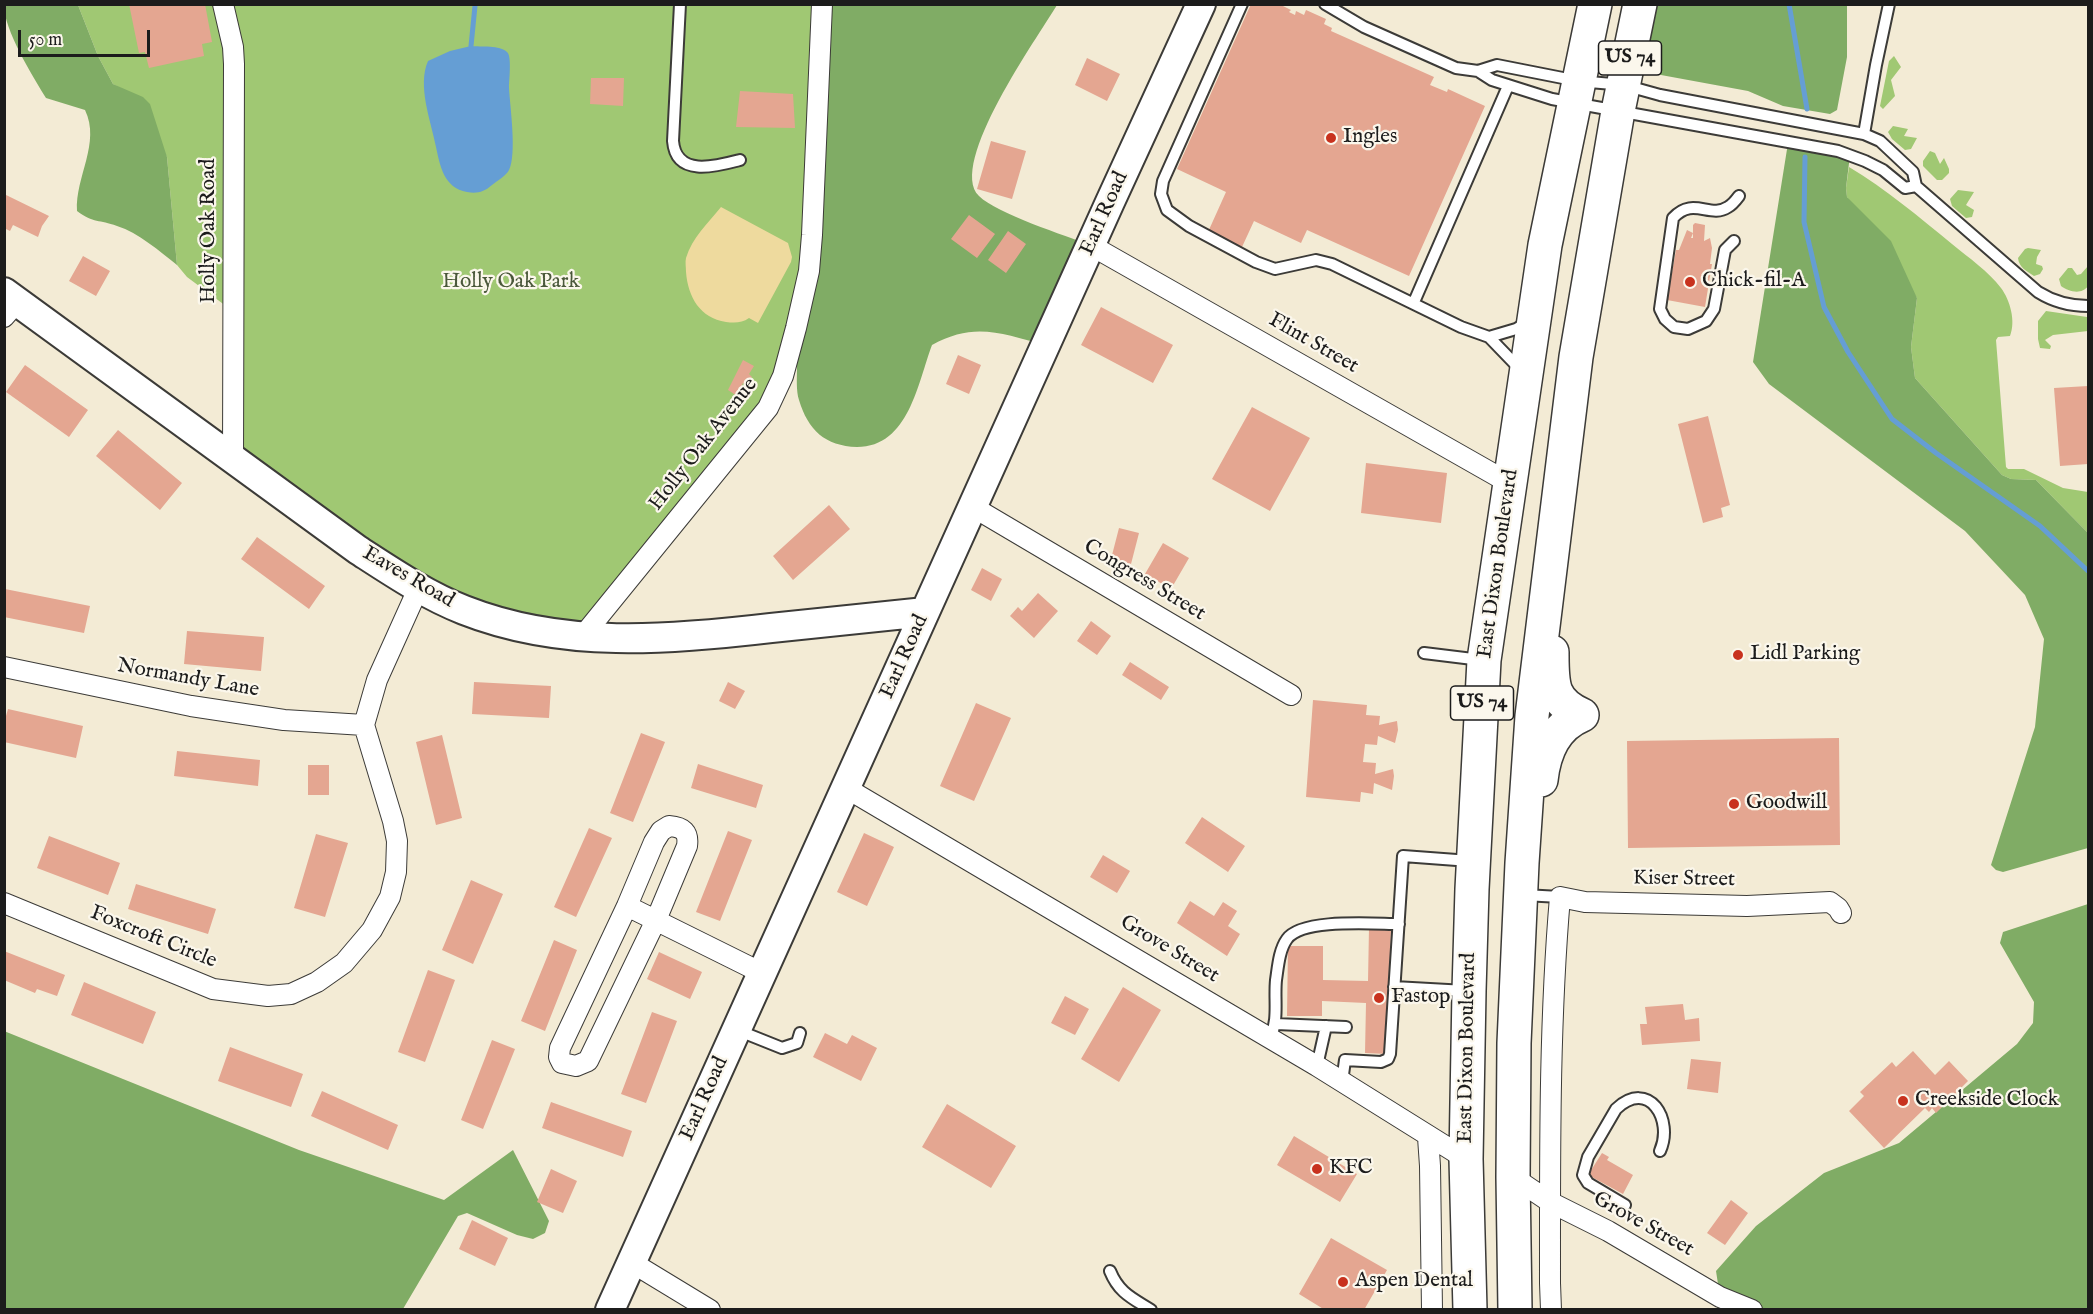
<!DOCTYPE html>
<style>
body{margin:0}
#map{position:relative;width:2093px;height:1314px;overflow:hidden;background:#f3ebd5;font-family:"IM FELL English",serif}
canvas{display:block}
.frame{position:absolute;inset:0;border:6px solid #1c1c1c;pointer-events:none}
.scale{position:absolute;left:18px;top:30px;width:132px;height:27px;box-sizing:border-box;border:3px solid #1c1c1c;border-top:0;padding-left:8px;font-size:18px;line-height:21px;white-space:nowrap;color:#1c1c1c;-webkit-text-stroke:4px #fbf7ec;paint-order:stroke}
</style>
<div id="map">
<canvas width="2093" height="1314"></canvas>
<div class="frame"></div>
<div class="scale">50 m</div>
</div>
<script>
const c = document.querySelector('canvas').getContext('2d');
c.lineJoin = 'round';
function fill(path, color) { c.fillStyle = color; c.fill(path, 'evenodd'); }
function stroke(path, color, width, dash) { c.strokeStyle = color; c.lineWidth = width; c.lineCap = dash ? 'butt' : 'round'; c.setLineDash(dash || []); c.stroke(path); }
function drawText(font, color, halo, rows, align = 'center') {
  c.font = font + ' "IM FELL English",serif'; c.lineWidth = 4.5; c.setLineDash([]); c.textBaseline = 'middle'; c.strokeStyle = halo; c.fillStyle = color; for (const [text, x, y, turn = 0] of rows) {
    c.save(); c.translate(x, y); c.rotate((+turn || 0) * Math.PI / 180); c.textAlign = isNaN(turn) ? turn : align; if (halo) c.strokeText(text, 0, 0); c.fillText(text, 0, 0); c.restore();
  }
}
fill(new Path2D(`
 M 78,5 L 822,5 L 812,235 L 783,376 L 582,637 L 465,611 L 233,459 L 234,312 L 187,277 L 177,265 L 167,157 L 124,90 L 113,84 L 98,56 Z
 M 1894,56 L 1901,67 L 1891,80 L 1895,96 L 1883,109 L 1880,106 L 1889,61 Z
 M 1893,126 L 1908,129 L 1904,136 L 1917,138 L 1911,149 L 1905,150 L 1892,139 L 1888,132 Z
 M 1930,151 L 1935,153 L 1940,164 L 1944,158 L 1949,169 L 1949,173 L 1942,180 L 1937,180 L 1923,166 L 1923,161 Z
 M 1849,167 C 1886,189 1919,217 1952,244 C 1969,258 1988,271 2001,288 C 2010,300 2016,321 2010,336 L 1998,337 L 1996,340 L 2006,467 L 2008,469 L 2024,469 L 2063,488 L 2088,492 L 2088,533 L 2036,480 L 2011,479 L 2002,475 L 1915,378 L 1911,347 L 1917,298 L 1847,197 L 1846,188 Z
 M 1958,190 L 1974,192 L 1966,205 L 1974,210 L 1972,217 L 1966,218 L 1952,206 L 1950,199 Z
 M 2028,248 L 2041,250 L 2037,257 L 2036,264 L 2042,266 L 2043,269 L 2040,274 L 2034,276 C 2027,271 2019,268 2018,258 L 2025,249 Z
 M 2088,266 L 2088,286 C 2082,295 2069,292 2061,286 L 2059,279 L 2068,268 L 2072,268 L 2077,275 L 2081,274 Z
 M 2046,311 L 2087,317 L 2088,331 L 2053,335 L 2045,340 L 2051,346 L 2050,349 L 2040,348 L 2038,339 L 2038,321 Z`), '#a0c873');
fill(new Path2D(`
 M 4,5 L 78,5 L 98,56 L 113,84 L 143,97 L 150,104 L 167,157 L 177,265 C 159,251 139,233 117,226 C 99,219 94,224 77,211 C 75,177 101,143 85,110 L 46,98 C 32,75 4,30 4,5 Z
 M 822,5 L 1057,5 C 1038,37 947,164 979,196 C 997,214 1065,235 1092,246 L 1046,345 C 1002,334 975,321 932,345 C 918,382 909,447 857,447 C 825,446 808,430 799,400 C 796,391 797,378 797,368 C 796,336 798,305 801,273 C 808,183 815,94 822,5 Z
 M 1651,5 L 1847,5 L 1847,57 L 1837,110 L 1830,114 L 1783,106 L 1748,91 L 1661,75 L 1654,72 L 1645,57 Z
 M 1788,143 L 1850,155 L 1846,188 L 1847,197 L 1891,241 L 1917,298 L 1911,347 L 1915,378 L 2002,475 L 2011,479 L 2036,480 L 2088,533 L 2088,848 L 2003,872 L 1996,870 L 1991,865 L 2035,727 L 2044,639 L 2025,595 L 1965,531 L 1769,384 L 1753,362 Z
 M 2088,904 L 2088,1309 L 1752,1309 L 1720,1297 L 1716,1271 L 1756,1226 L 1824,1173 L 1899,1143 L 2017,1044 L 2033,1023 L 2034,1002 L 2000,943 L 2003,932 Z
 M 4,1031 L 299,1150 L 444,1200 L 513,1150 L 549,1221 L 545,1233 L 533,1239 L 517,1235 L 467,1213 L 458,1216 L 403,1309 L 5,1309 Z`), '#80ac65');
fill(new Path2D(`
 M 721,207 L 788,243 L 792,257 L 791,262 L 758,323 L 749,318 C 742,323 735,323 726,322 C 700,318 688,297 686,272 C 686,267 685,262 686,258 C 692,238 708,223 721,207 Z`), '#eeda9e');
fill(new Path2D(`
 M 471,46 C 481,47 500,45 507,52 C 512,56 509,80 509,88 C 510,107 517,154 509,170 C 506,176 497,181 492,185 C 484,192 477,194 467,192 C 444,188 440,166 436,147 C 431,121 417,86 428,61 L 450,51 Z`), '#659ed4');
stroke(new Path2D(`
 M 1789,4 L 1807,109
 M 471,46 L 475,6
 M 1805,157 L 1804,222 L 1824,307 L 1848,352 L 1892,419 L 1936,453 L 2040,526 L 2088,571`), '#659ed4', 5);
fill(new Path2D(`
 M 129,4 L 205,4 L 212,42 L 202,44 L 204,56 L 149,68 L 145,52 L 139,53 Z
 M 1251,4 L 1279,4 L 1291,10 L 1289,12 L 1295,15 L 1296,11 L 1304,15 L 1306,10 L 1326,19 L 1324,24 L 1332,28 L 1331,31 L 1434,77 L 1430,85 L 1447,92 L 1448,89 L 1485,106 L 1409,276 L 1307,230 L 1301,243 L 1254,221 L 1242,247 L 1208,232 L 1226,192 L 1177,169 Z
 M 1087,58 L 1120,74 L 1107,101 L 1075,85 Z
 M 591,78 L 624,78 L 623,106 L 590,104 Z
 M 740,91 L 793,94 L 795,128 L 736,127 Z
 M 991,141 L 1026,151 L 1012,199 L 977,189 Z
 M 4,194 L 49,216 L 42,226 L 38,237 L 13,225 L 10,231 L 4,228 Z
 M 969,215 L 995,234 L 977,258 L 951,239 Z
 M 1695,223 L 1705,225 L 1704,241 L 1710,238 L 1712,248 L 1710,264 L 1712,264 L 1705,307 L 1667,300 L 1676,250 L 1679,250 L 1687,230 L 1693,233 L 1691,238 L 1693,238 L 1693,225 Z
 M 1008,231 L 1026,244 L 1006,273 L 988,260 Z
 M 83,256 L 110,271 L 96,296 L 69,281 Z
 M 1101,307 L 1173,345 L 1153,383 L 1081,345 Z
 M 958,355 L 981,365 L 969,394 L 946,384 Z
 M 743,360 L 754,366 L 749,374 L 752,377 L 746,385 L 743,383 L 737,396 L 728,390 Z
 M 25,365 L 88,410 L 69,437 L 6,392 Z
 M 2088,386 L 2088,464 L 2060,466 L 2054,388 Z
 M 1252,407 L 1310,438 L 1270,511 L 1212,479 Z
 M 1708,416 L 1730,505 L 1721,508 L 1723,517 L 1703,523 L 1678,424 Z
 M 118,430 L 182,483 L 160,510 L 96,456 Z
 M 1366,463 L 1447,473 L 1441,523 L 1361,513 Z
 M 829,505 L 850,529 L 793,580 L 773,556 Z
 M 1119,528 L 1139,533 L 1131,564 L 1111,559 Z
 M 257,537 L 325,586 L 309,609 L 241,559 Z
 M 1163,543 L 1189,558 L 1171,589 L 1145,574 Z
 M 982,568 L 1002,579 L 991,601 L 971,590 Z
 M 5,589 L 90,606 L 84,633 L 4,617 Z
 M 1038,593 L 1058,611 L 1034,638 L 1010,616 L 1018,607 L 1022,611 Z
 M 1091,621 L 1111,636 L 1097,655 L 1077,641 Z
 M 187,631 L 264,637 L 261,671 L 184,664 Z
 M 1130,662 L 1169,687 L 1161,700 L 1122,675 Z
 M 474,682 L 551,686 L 549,718 L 472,714 Z
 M 728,682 L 745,691 L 735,709 L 719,701 Z
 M 1313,700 L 1367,705 L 1366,715 L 1380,716 L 1379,725 L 1397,721 L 1398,730 L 1395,743 L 1378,736 L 1377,745 L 1365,744 L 1363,762 L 1376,763 L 1375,774 L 1393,769 L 1394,776 L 1392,790 L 1374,783 L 1373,794 L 1361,792 L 1360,802 L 1306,797 Z
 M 976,703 L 1011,718 L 974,801 L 940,786 Z
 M 8,709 L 83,726 L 76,758 L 4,742 L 4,723 Z
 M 641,733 L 665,742 L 633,822 L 610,813 Z
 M 442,735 L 462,818 L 436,825 L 416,742 Z
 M 1839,738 L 1840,845 L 1628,848 L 1627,741 Z
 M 177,751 L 260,760 L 258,786 L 174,776 Z
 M 698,764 L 763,785 L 756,808 L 691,788 Z
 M 308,765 L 329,765 L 329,795 L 308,795 Z
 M 1202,817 L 1245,846 L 1228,872 L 1185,843 Z
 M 589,828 L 612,838 L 576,917 L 554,907 Z
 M 728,831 L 752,840 L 720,921 L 696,912 Z
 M 864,833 L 894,847 L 867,906 L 837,892 Z
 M 316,834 L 348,843 L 325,917 L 294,908 Z
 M 49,836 L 120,863 L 108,895 L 37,868 Z
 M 1103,855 L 1130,871 L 1117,893 L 1090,877 Z
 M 471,880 L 503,894 L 473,964 L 442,950 Z
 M 136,884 L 216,909 L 208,934 L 128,909 Z
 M 1190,901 L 1214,916 L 1223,902 L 1237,911 L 1228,926 L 1240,934 L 1227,956 L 1177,923 Z
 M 1369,928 L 1391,929 L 1387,1054 L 1365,1053 L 1366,1003 L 1322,1001 L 1322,1016 L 1287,1016 L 1288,946 L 1323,946 L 1323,980 L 1368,981 Z
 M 554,940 L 577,950 L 545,1031 L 521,1021 Z
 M 4,951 L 65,975 L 57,996 L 37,989 L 35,993 L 4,980 Z
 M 659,952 L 702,972 L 690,999 L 647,979 Z
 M 428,970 L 455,980 L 425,1062 L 398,1052 Z
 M 84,982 L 156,1012 L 143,1044 L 71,1015 Z
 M 1123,987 L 1161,1010 L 1119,1082 L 1081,1059 Z
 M 1065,996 L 1089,1009 L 1075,1035 L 1051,1023 Z
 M 1683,1004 L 1685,1020 L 1699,1018 L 1700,1041 L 1642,1045 L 1640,1024 L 1647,1024 L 1645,1007 Z
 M 652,1012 L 677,1021 L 646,1103 L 621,1094 Z
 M 825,1033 L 847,1044 L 852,1035 L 877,1048 L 861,1081 L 813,1057 Z
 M 492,1040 L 515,1049 L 483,1129 L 461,1120 Z
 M 230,1047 L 303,1074 L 291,1107 L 218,1081 Z
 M 1913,1051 L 1935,1075 L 1949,1061 L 1968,1081 L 1936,1113 L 1932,1108 L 1929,1112 L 1925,1108 L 1884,1148 L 1849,1111 L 1864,1096 L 1860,1092 L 1892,1062 L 1896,1067 Z
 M 1691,1059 L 1721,1062 L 1718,1093 L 1687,1089 Z
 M 322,1091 L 398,1125 L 388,1150 L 311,1116 Z
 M 551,1102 L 632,1131 L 623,1157 L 542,1128 Z
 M 947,1104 L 1016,1146 L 991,1188 L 922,1147 Z
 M 1294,1136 L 1357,1174 L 1340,1202 L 1277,1165 Z
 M 1602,1153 L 1609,1157 L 1607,1160 L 1633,1175 L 1623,1194 L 1588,1175 Z
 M 551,1169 L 577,1181 L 563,1213 L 537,1202 Z
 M 1731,1200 L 1748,1213 L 1725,1245 L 1707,1233 Z
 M 472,1220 L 508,1238 L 495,1266 L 459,1249 Z
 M 1331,1238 L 1387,1270 L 1364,1310 L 1325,1310 L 1299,1294 Z`), '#e4a691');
const lane = new Path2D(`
 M 680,4 L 673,141 C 676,178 717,166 740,160
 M 1242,4 L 1163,181 L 1161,194 L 1167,210 L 1189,226 L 1256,262 L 1275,269 L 1316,260 L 1332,264 L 1461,327 L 1489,337 L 1516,365 L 1519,371
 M 1325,4 L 1364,27 L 1456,68 L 1478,71 L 1492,80 L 1552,99 L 1838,151 L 1865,161 L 1883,170 L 1905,188 L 1916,186
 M 1478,71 L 1497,65 L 1578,81 L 1624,85 L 1660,95 L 1864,134 L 1880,141 L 1913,172 L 1916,186 L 2038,292 C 2054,302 2070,306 2088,306
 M 1864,134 L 1876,65 L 1889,4
 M 1734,241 L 1725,250 L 1714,309 L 1706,321 L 1688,329 L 1674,327 L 1665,319 L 1660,309 L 1673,218 C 1693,196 1710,219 1728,207 C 1732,205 1736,200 1739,196
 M 1414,302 L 1508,86
 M 1489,337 L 1516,329 L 1528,322
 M 1424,653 L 1481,660
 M 1524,895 L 1560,897
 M 1394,987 L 1466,991
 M 1276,1024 L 1346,1027
 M 737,1030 L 782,1048 L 797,1043 L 800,1033
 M 1270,1039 C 1279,1019 1274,1000 1276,980 C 1278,967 1279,950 1287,939 C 1302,918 1374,924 1399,924
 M 1317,1066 L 1326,1026
 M 1342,1082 L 1345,1060 L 1381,1062 L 1388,1059 L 1390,1054 L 1403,856 L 1470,861
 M 1625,1205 L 1588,1183 L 1583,1175 L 1588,1157 L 1616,1109 C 1649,1078 1674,1120 1660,1151
 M 1110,1271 C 1119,1293 1132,1298 1151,1310`);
const street = new Path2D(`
 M 223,4 L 233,47 L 234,64 L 233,459
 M 1092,246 L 1511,484
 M 4,317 L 17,302
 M 973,507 L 1291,695
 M 582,637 L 768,408 L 783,376 L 796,328 L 809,271 L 812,235 L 822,4
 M 4,667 L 191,706 L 284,720 L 364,725
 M 846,788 L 1317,1066 L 1466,1159
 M 669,826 C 683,827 689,832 687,846 L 656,920 L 588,1061 L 576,1066 L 562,1063 L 559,1057 L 560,1048 L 627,906 L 654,842 L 661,831 Z
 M 4,903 L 213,989 L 268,996 L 291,994 L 317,982 L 344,963 L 372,930 L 390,897 L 396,872 L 397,841 L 393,821 L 364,725 L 377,680 L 418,589
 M 627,906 L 762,973
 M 1428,1137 L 1430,1166 L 1432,1310
 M 1513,1177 L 1550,1202 L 1608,1231 L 1720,1297 L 1752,1310
 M 631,1262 L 710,1310
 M 1551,1310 L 1550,1283 C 1550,1154 1549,1025 1560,897 L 1585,902 L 1747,906 L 1830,902 L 1838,908 L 1841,913`);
const secondary = new Path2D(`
 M 4,292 L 358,550 C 392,572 426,595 464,610 C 563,649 669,640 771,628 C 822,623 874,617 925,612
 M 610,1310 L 1110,202 L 1201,4`);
const highway = new Path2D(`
 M 1552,652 C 1552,684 1551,701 1582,715
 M 1541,780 C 1544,752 1555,726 1582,715
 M 1470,1310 L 1466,1159 L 1469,991 L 1472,889 L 1484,660 L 1545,245 L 1595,4
 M 1515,1310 L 1513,1177 L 1514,1043 L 1522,863 L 1532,716 L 1576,357 L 1618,111 L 1640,4`);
stroke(lane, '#3c3b38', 14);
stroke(street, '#3c3b38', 22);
stroke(secondary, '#3c3b38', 32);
stroke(highway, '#3c3b38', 36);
stroke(lane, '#fff', 10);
stroke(street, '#fff', 20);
stroke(secondary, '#fff', 28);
stroke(highway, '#fff', 33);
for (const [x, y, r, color] of [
 [1331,138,6,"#c8321e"],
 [1690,282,6,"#c8321e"],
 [1738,655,6,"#c8321e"],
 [1734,804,6,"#c8321e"],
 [1379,998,6,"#c8321e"],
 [1903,1101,6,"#c8321e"],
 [1317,1169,6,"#c8321e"],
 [1343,1282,6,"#c8321e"]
]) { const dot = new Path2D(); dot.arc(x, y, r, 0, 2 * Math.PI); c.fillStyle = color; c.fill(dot); stroke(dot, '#fbf7ec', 2); }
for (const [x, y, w] of [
 [1630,58,63],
 [1482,703,63]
]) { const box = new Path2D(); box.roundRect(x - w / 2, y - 17, w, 34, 4.5); c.fillStyle = '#fbf7ec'; c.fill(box); stroke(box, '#1c1c1c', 1.5); }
drawText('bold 20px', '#1c1c1c', null, [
 ["US 74",1630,58],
 ["US 74",1482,703]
]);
drawText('21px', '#1c1c1c', '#fbf7ec', [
 ["Ingles",1343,138],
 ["Chick-fil-A",1702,282],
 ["Lidl Parking",1750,655],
 ["Goodwill",1746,804],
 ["Fastop",1391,998],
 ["Creekside Clock",1915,1101],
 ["KFC",1329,1169],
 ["Aspen Dental",1355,1282]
], 'left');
drawText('21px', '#1c1c1c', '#fbf7ec', [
 ["Earl Road",1105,214,-66],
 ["Holly Oak Road",210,231,-90],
 ["Flint Street",1313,344,30],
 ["Holly Oak Avenue",704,445,-52],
 ["East Dixon Boulevard",1499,564,-82],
 ["Eaves Road",408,578,30],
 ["Congress Street",1144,581,31],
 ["Earl Road",905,657,-66],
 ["Normandy Lane",188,679,10],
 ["Kiser Street",1684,880,1],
 ["Foxcroft Circle",153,938,22],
 ["Grove Street",1169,950,31],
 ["East Dixon Boulevard",1468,1048,-89],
 ["Earl Road",705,1099,-66],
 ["Grove Street",1643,1225,29]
]);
drawText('21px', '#4a583a', '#fbf7ec', [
 ["Holly Oak Park",511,283]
]);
</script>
